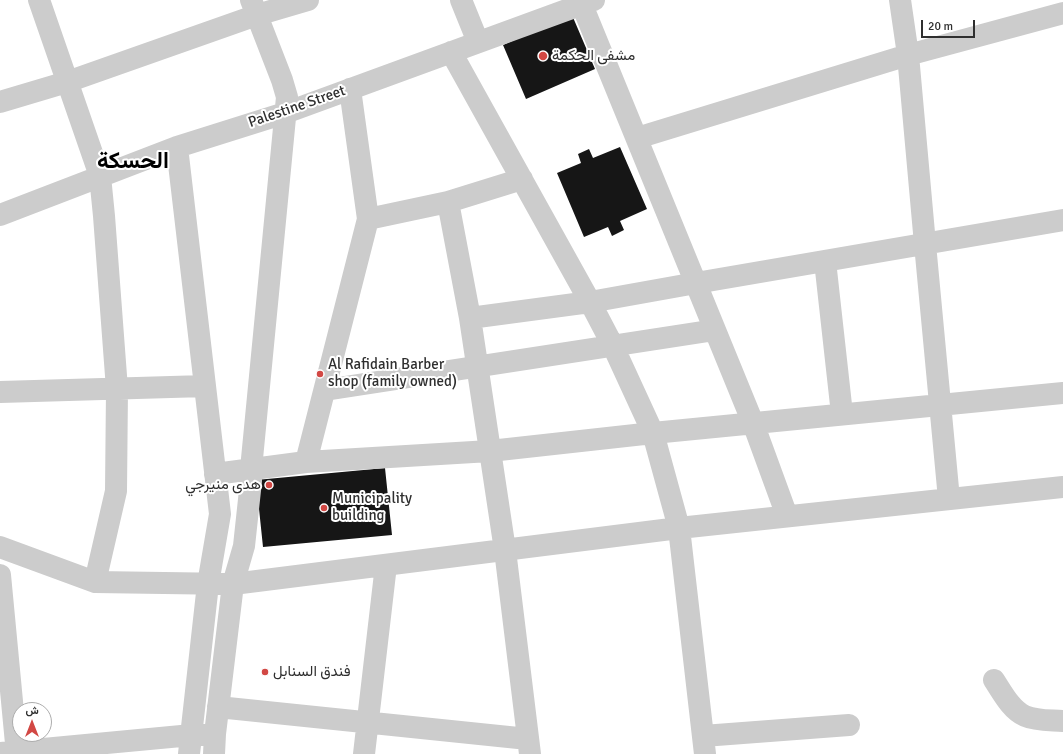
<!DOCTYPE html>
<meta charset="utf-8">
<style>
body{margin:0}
#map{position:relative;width:1063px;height:754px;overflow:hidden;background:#fff;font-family:Signika,Vazirmatn,sans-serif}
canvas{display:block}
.north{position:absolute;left:12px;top:702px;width:40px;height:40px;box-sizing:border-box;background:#fff;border:1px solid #acacac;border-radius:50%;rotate:0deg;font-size:11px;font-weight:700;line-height:16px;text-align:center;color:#2f2f2f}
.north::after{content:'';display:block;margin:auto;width:14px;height:18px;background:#d24844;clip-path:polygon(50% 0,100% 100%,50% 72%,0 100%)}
.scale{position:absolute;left:921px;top:20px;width:54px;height:18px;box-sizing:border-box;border:2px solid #2f2f2f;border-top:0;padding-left:5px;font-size:12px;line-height:14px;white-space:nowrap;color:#2f2f2f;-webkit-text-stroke:3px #fff;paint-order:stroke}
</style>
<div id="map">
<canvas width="1063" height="754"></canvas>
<div class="north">ش</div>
<div class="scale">20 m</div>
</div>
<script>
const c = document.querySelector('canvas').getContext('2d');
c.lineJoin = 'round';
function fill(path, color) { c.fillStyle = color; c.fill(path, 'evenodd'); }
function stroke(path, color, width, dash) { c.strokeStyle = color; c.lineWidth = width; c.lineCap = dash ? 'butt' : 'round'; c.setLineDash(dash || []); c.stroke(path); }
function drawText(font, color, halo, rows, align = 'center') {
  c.font = font + ' Signika,Vazirmatn,sans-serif'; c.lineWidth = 4; c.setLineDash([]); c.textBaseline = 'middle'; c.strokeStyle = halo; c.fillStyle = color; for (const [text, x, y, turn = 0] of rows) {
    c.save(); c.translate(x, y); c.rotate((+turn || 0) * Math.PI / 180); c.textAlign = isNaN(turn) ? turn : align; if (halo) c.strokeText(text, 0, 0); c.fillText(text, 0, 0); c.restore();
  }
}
fill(new Path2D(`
 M 572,15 L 595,69 L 526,99 L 503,45 Z
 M 620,147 L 647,209 L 620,221 L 624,230 L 612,236 L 608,227 L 584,237 L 557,173 L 581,163 L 578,154 L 589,149 L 593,158 Z
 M 385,468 L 392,535 L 263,547 L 256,480 Z`), '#161616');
stroke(new Path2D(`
 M 39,0 L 100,176 L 104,216 L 117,389 L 116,491 L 95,582
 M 461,0 L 478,42
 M 580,0 L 753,423 L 787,516
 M 900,0 L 908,55 L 925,244 L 949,499
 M 451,52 L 590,302 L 613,346 L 653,433 L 679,528 L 705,754
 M 0,102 L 67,82 L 257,15 L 308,0
 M 637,138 L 908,55 L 1063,13
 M 177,147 L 220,514 L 208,584 L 189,754
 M 448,202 L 470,318 L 505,550 L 530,754
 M 0,215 L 177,147 L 285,113 L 594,0
 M 368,219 L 448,202 L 522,179
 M 825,261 L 842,414
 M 470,318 L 590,302 L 696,283 L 1063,220
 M 325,390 L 715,330
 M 0,392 L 205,386
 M 306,462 L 368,219 L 350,89
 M 215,474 L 306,462 L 490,451 L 653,433 L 1063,393
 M 0,547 L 95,582 L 233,584 L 679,528 L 1063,487
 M 0,575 L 17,754
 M 994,680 C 1002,692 1011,710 1025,716 C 1036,721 1051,720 1063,721
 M 218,707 L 528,739
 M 703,736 L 849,725
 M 0,753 L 192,735 L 206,735
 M 214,754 L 215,734 L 233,584 L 244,546 L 251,481 L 251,469 L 287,97 L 282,80 L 251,0
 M 364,754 L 386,565`), '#ccc', 22);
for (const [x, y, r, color] of [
 [543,56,5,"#d24844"],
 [320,374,4,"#d24844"],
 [269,485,4,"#d24844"],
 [324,508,4,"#d24844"],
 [265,672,4,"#d24844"]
]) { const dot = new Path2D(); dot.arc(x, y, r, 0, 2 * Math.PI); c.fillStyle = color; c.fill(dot); stroke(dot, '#fff', 1.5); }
drawText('15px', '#2f2f2f', '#fff', [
 ["مشفى الحكمة",552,56],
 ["Al Rafidain Barber",328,365],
 ["shop (family owned)",328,382],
 ["هدى منيرجي",261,485,"right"],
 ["Municipality",332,499],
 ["building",332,516],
 ["فندق السنابل",273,672]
], 'left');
drawText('15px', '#2f2f2f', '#fff', [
 ["Palestine Street",297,107,-19]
]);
drawText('bold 23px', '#000', '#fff', [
 ["الحسكة",133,162]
]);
</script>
